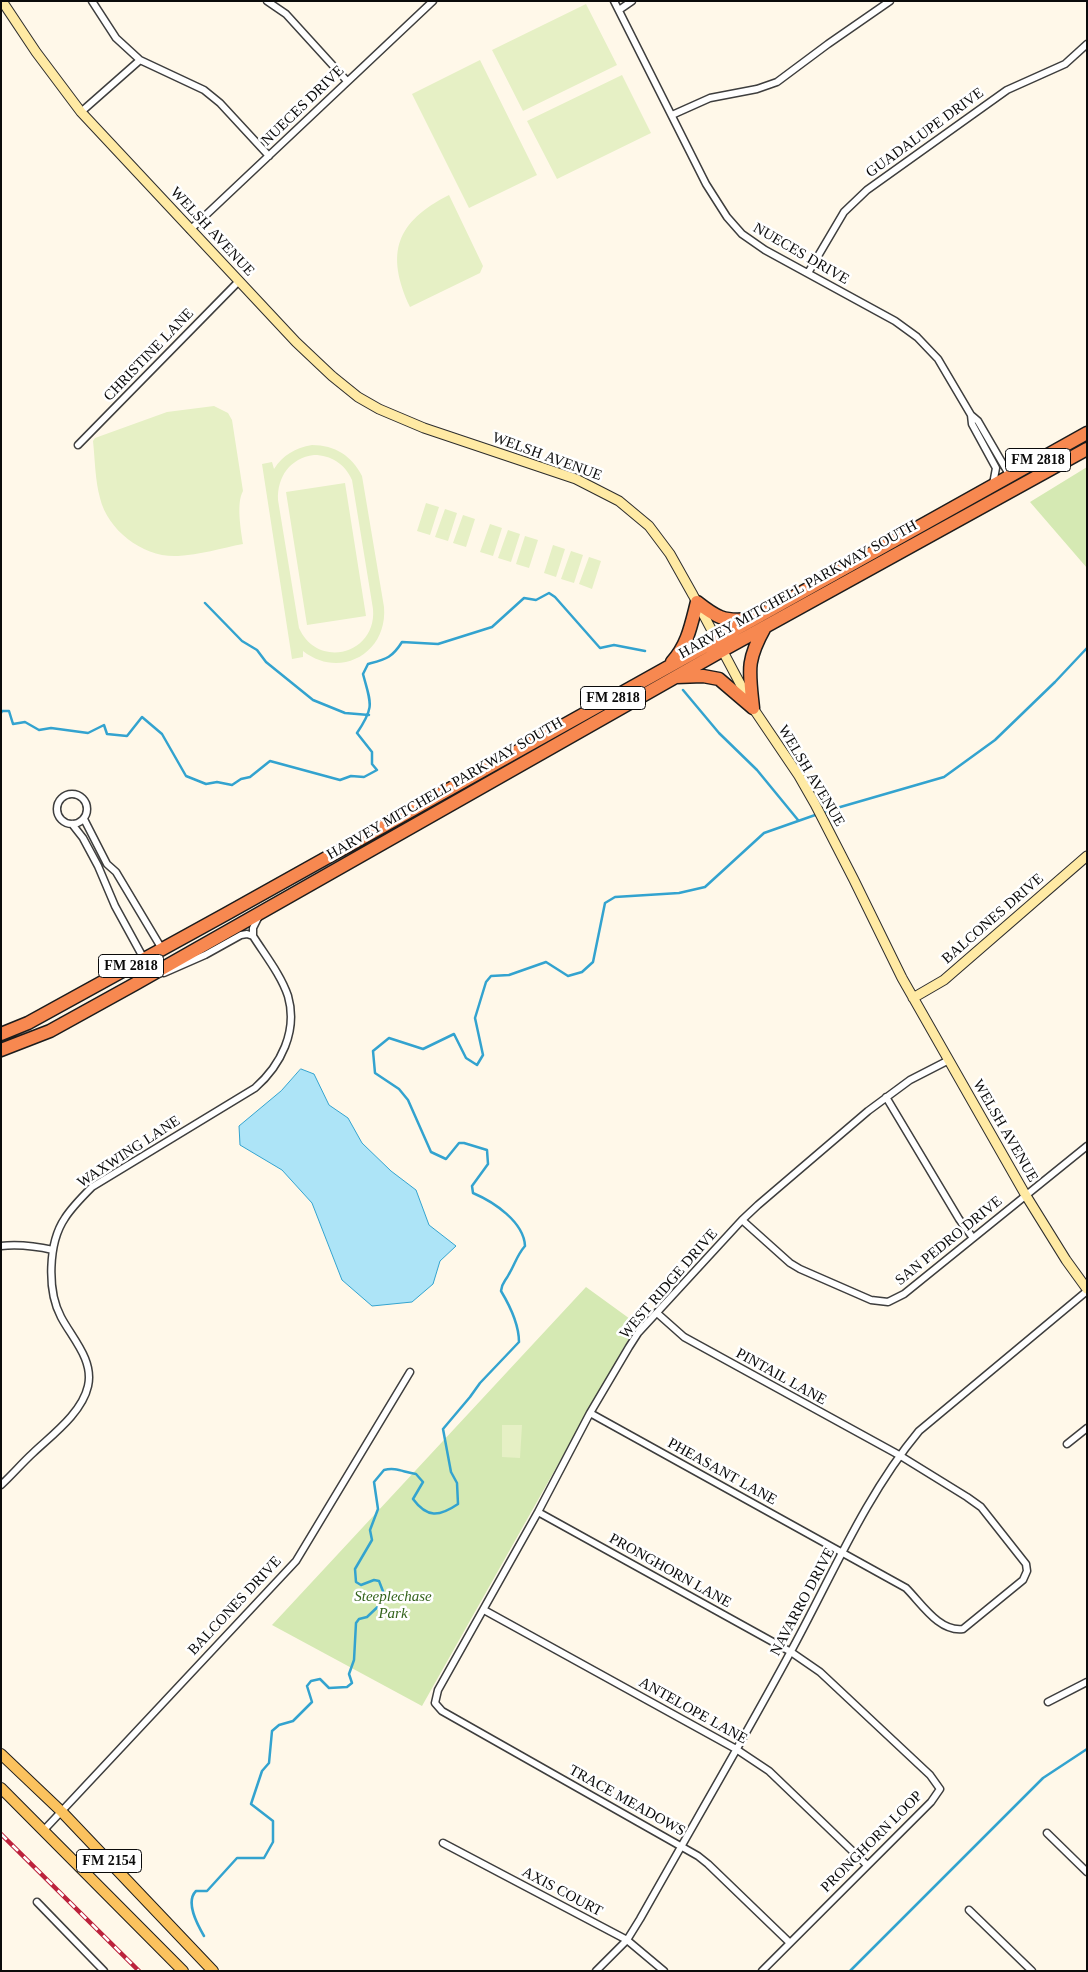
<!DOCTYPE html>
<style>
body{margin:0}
#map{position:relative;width:1088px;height:1972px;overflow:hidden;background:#fff8e9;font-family:Georgia,serif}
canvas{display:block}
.frame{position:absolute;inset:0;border:2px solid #0b0b0b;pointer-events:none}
</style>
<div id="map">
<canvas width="1088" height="1972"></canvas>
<div class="frame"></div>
</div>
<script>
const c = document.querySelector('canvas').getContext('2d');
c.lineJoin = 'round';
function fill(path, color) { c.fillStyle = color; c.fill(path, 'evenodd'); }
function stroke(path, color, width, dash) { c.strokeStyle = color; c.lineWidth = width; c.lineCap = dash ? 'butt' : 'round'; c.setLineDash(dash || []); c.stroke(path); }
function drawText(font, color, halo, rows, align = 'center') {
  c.font = font + ' Georgia,serif'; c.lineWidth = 5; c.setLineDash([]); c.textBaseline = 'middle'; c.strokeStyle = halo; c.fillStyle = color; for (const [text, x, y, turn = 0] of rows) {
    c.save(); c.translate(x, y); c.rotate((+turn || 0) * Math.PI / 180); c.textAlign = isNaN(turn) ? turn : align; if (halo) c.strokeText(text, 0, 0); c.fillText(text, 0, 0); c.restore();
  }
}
fill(new Path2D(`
 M 1087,467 L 1087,568 L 1030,502 Z
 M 586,1287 L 637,1324 L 422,1706 L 272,1625 Z`), '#d5e9b3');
fill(new Path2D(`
 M 586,4 L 617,65 L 523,111 L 492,50 Z
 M 480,60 L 537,175 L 469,208 L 412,94 Z
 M 622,75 L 651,133 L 557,179 L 527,121 Z
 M 449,195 L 483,266 L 480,273 L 410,307 C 385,253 396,222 449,195 Z
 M 214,406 L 228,413 L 232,420 L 243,491 C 236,503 241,531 243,544 C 222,548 199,555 178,556 C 144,558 108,531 100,498 C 95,480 95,459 93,441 L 95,438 L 167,412 Z
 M 312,445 C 335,445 352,456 362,476 L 384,607 C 388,653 340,680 303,651 L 303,657 L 292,659 L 262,464 L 272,462 L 274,469 C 283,455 295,448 312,445 ZM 314,455 C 331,455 345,464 352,480 L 373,609 C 377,654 318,670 299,628 L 278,500 C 277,477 290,458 314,455 Z
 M 345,483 L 366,616 L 307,625 L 286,492 Z
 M 426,503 L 439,507 L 430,535 L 417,531 Z
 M 445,509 L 457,513 L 448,541 L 435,537 Z
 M 463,515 L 475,519 L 466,547 L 453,543 Z
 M 490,524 L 502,528 L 493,556 L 480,552 Z
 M 508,530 L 520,534 L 511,562 L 498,558 Z
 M 525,536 L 538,540 L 529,568 L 516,564 Z
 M 553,545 L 565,549 L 556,577 L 544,573 Z
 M 571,551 L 583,555 L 574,583 L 561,579 Z
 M 589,557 L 601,561 L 592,589 L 579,584 Z
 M 502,1425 L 522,1425 L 520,1458 L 502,1457 Z`), '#e6f0c5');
const water = new Path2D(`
 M 301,1069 L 314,1074 L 329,1105 L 348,1118 L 362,1143 L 391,1171 L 416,1190 L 429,1225 L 456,1246 L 440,1261 L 433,1284 L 412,1302 L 372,1306 L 342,1280 L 312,1203 L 282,1170 L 240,1145 L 239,1126 L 281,1091 Z`);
fill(water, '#ade4f7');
stroke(water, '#33a3cf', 1);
stroke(new Path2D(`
 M 205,603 L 242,641 L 257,650 L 266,662 L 313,700 L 345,713 L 369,715
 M 683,690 L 719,733 L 757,770 L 798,820
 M 1,713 L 2,711 L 9,711 L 13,724 L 25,722 L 39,730 L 51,728 L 88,733 L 104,725 L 107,734 L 127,736 L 142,717 L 162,734 L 186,776 L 206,784 L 217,782 L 232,785 L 241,779 L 250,777 L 270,761 L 340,780 L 351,776 L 364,777 L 377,770 L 372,764 L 372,752 L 357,733 C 375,706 371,704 363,674 L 368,664 C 386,659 392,658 402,642 L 438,644 L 492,627 L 524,598 L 536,600 L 549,593 L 555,597 L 600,648 L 614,645 L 645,651
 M 823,812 L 944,777 L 995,740 L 1055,682 L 1087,648
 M 204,1936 C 197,1924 185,1902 196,1891 L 207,1891 L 237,1858 L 264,1858 L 273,1842 L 273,1821 L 251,1804 L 262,1771 L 269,1763 L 272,1731 L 279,1725 L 293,1721 L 312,1702 L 307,1686 L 311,1681 L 320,1679 L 329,1688 L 347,1687 L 352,1683 L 349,1674 L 354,1660 L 356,1623 L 359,1619 L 367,1617 L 386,1599 L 379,1581 L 374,1580 L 361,1585 L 356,1582 L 355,1569 L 372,1540 L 370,1530 L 378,1509 L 374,1482 L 384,1470 C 396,1467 403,1472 416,1474 L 423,1482 L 413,1499 C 427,1518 439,1517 458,1504 L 457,1483 L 451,1472 L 443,1429 L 470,1397 L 480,1383 L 519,1342 C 519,1325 510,1306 501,1291 C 502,1282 505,1282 509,1274 C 515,1264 517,1255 525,1246 C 524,1222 494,1202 473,1193 L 472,1186 L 488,1164 L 487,1150 L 464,1143 L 459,1143 L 446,1159 L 431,1152 L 408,1100 L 399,1089 L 375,1073 L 373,1051 L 389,1038 L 423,1049 L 454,1034 L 466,1058 L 477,1065 L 483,1055 L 475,1018 L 486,982 L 491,976 L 509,975 L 546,962 L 568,976 L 582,972 L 593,962 L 605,903 L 615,897 L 679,893 L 705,887 L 764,833 L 818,814
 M 850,1971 L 1043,1778 L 1087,1749`), '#33a3cf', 2.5);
const street = new Path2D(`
 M 92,1 L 116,38 L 140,60 L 204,90 L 220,103 L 269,156
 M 267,1 L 286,14 L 347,81
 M 614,1 L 706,184 L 727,217 L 742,234 L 765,250 L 895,321 L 917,337 L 938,359 L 971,415 L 978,421 L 1010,476
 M 619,10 L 632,1
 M 81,112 L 140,60
 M 672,115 L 710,98 L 757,89 L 777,82 L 828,44 L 890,1
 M 190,230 L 433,1
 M 808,273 L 844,212 L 867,190 L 1007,90 L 1065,64 L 1087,44
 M 971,415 L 972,424 L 996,468 L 993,484
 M 78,445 L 239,281
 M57 809a15 15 0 1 1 30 0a15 15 0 1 1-30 0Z
 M 84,819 L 107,864 L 116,872 L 162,949
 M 72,824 L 83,838 L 98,866 L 115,906 L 144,959
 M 253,936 L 253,928 L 259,916
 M 164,973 L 205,955 L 241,935 L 247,934 L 253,936
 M 886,1097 L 959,1219 L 973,1238
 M 742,1220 L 790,1263 L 800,1269 L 871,1300 L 888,1302 L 904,1294 L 1087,1146
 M 1,1246 C 20,1244 35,1246 53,1250
 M 590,1413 L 906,1588 C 922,1604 939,1632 963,1629 L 1023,1580 L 1027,1571 L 1026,1564 L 981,1507 L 967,1497 L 899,1455 L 684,1337 L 657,1313
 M 1067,1444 L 1087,1428
 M 1,1485 C 12,1475 22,1463 33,1453 C 52,1435 82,1413 88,1386 C 94,1360 72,1338 61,1317 C 47,1291 48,1243 65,1218 C 72,1207 82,1197 92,1187 L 255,1088 C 281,1065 298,1031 288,996 C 281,975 265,955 253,936
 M 538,1512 L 791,1652 L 820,1672 L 930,1775 L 940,1789 L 931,1802 L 762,1971
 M 484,1610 L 736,1749 L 769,1771 L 867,1865
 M 1048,1702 L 1087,1682
 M 44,1830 L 296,1561 L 410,1372
 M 1047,1833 L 1087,1872
 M 443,1843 L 627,1940 L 664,1971
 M 37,1902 L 104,1971
 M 969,1910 L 1032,1971
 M 790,1943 L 708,1864 L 698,1856 L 442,1711 L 435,1703 L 438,1690 L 538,1512 L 590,1413 L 629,1347 L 638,1333 L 742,1220 L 758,1205 L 868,1111 L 910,1080 L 949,1060
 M 596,1971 L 627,1940 L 640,1919 C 690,1830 742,1742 790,1653 C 831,1578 865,1496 919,1431 L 1087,1291`);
const secondary = new Path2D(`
 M 2,1 L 36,52 L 81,112 L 296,342 L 332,376 L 358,397 L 379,409 L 424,428 L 576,479 L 619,501 L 649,526 L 670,554 L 693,595 L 753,708 L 799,776 L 815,804 L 854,880 L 902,978 L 1025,1194 L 1066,1260 L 1087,1289
 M 913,998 L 944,980 L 1087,856`);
const primary = new Path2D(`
 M 1,1754 L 62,1812 L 213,1971
 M 1,1788 L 183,1971`);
const highway = new Path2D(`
 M 672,662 C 688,644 691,625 697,602 C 716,617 724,622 749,619
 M 676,677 L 703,676 L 719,679 L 753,708
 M 753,708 C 749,670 746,661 765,627
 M 1,1034 L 28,1023 L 226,914 L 1087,433
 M 1,1050 L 50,1031 L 135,984 L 723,650 L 1087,449`);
stroke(street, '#3e3e3e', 9);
stroke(secondary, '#2d2d2d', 11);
stroke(primary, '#1c1c1c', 12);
stroke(highway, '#1c1c1c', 15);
stroke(street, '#fff', 6);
stroke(secondary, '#ffeaa4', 9);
stroke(primary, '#fbc25e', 10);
stroke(highway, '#f78850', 12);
const rail = new Path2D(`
 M 1,1834 L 139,1971`);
stroke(rail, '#bc223c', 4.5);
stroke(rail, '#fff', 2.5, [8]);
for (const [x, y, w] of [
 [1038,460,65],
 [613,698,65],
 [131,966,65],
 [109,1861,65]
]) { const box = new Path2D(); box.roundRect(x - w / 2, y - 11.5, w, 23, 4); c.fillStyle = '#fff'; c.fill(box); stroke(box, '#0b0b0b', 1); }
drawText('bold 14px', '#0b0b0b', null, [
 ["FM 2818",1038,460],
 ["FM 2818",613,698],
 ["FM 2818",131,966],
 ["FM 2154",109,1861]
]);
drawText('15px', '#0b0b0b', '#fff', [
 ["NUECES DRIVE",303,106,-44],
 ["GUADALUPE DRIVE",925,133,-36],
 ["WELSH AVENUE",212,232,47],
 ["NUECES DRIVE",801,254,30],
 ["CHRISTINE LANE",149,355,-46],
 ["WELSH AVENUE",547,457,20],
 ["HARVEY MITCHELL PARKWAY SOUTH",798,590,-29],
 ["WELSH AVENUE",811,776,59],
 ["HARVEY MITCHELL PARKWAY SOUTH",445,789,-30],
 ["BALCONES DRIVE",993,919,-41],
 ["WELSH AVENUE",1005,1131,60],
 ["WAXWING LANE",129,1152,-33],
 ["SAN PEDRO DRIVE",949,1241,-39],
 ["WEST RIDGE DRIVE",669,1284,-49],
 ["PINTAIL LANE",781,1377,29],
 ["PHEASANT LANE",722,1472,29],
 ["PRONGHORN LANE",670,1571,29],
 ["NAVARRO DRIVE",803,1602,-62],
 ["BALCONES DRIVE",235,1606,-47],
 ["ANTELOPE LANE",693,1711,29],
 ["TRACE MEADOWS",627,1801,29],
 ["PRONGHORN LOOP",872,1842,-45],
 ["AXIS COURT",562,1892,28]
]);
drawText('italic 15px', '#33631b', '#fff', [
 ["Steeplechase",393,1597],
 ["Park",393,1614]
]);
</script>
